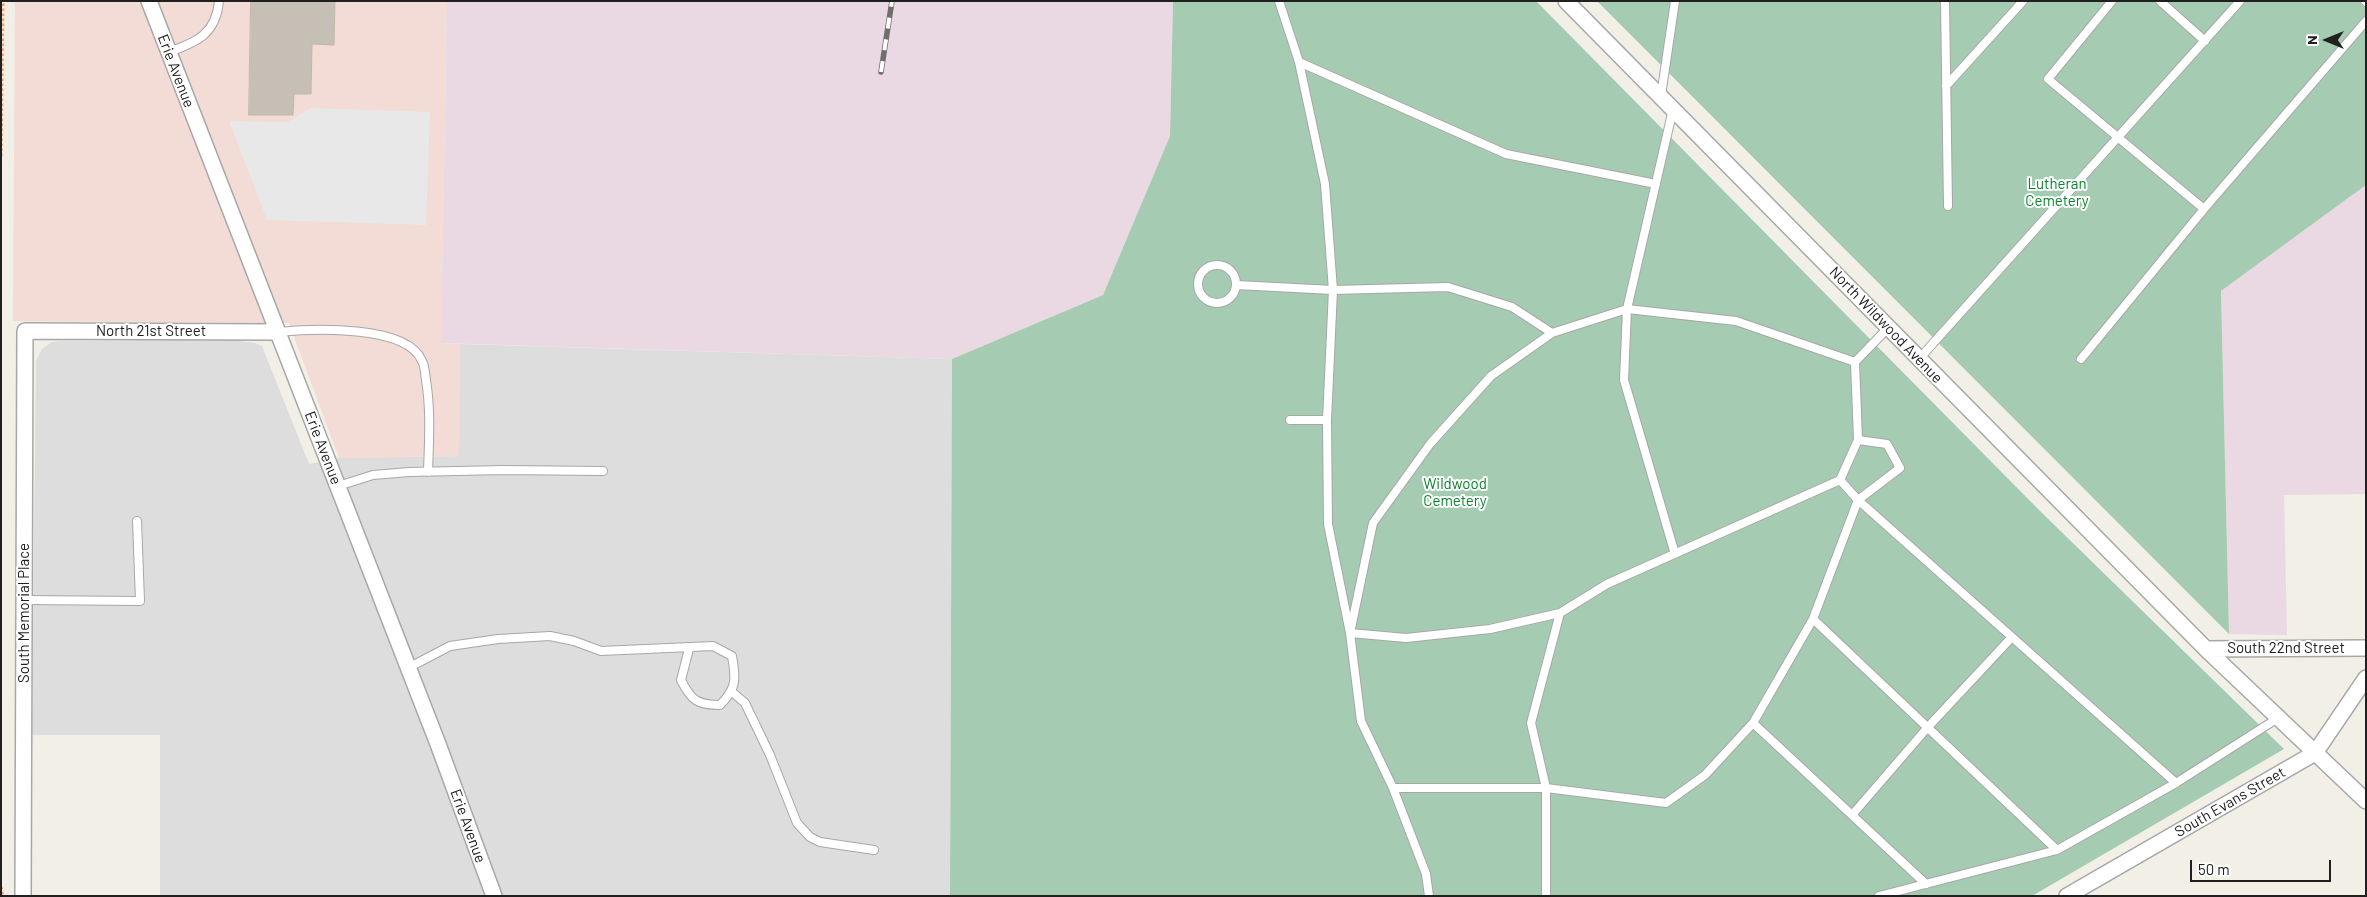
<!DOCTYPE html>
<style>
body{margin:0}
#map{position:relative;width:2367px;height:897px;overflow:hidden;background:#f1efe6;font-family:Barlow,sans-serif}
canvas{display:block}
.frame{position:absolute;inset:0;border:2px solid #202020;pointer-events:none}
.north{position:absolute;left:2302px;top:15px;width:50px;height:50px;-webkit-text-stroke:4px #fff;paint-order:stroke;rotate:270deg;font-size:14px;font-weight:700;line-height:20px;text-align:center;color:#202020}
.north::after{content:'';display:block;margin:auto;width:18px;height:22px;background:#202020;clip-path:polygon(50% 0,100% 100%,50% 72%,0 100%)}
.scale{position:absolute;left:2190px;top:860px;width:141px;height:22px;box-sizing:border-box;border:2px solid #202020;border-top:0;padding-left:6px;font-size:15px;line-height:18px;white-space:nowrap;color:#202020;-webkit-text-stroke:4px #fff;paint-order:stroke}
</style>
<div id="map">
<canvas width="2367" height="897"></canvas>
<div class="frame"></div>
<div class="north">N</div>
<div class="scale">50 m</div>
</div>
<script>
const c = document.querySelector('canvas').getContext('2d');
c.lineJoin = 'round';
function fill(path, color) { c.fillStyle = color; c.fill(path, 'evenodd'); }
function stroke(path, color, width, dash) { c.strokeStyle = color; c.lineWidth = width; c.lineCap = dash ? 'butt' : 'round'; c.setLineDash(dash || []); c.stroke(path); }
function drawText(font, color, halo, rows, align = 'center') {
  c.font = font + ' Barlow,sans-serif'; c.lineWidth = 4; c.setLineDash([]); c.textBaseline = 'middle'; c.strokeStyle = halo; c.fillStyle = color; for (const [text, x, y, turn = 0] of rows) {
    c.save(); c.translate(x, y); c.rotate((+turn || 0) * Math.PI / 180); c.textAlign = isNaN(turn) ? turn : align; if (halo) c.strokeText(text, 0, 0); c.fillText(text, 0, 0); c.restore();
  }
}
fill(new Path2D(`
 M 232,340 L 255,343 L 262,346 L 309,464 L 339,458 L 458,456 L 460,344 L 952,359 L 950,896 L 160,896 L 160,735 L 32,735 L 36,361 L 42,349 L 50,343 L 59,341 Z`), '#dedddd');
fill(new Path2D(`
 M 15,1 L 447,1 L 441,343 L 460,344 L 459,456 L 339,458 L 289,323 L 13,321 Z`), '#f2dcd5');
fill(new Path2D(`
 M 447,1 L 1173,1 L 1170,136 L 1103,295 L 952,359 L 441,343 Z
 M 2366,185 L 2366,494 L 2284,495 L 2287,635 L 2229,634 L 2221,291 Z`), '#ead8e3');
fill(new Path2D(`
 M 1173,1 L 1536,1 L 2039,510 L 2284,749 L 2032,896 L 950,896 L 952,359 L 1103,295 L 1170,136 Z
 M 1597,1 L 2366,1 L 2366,185 L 2221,291 L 2229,634 Z`), '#a6cbb3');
fill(new Path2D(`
 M 311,108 L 430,112 L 426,225 L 267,220 L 229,121 L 288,122 Z`), '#e8e8e8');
const building = new Path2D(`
 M 251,1 L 335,1 L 334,45 L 312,44 L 311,94 L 294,94 L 293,115 L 249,115 Z`);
fill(building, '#c6bfb5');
stroke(building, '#c3b9a7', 1);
const lane = new Path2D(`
 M 1279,1 L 1299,62 L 1325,184 L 1333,290 L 1327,420 L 1328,524 L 1350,633 L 1361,721 L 1393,788 L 1426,874 L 1429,896
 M 1945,1 L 1948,206
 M 2112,1 L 2048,79 L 2204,209
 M 2160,1 L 2205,41
 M 2365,1 L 2366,2
 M 169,52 C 197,42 216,34 219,1
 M 1299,62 L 1506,154 L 1656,184
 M 1946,86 L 2023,1
 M 1661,96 L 1675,1
 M 1673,109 L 1627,309 L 1624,380 L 1675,554
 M1198 284a19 19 0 1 1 38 0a19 19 0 1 1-38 0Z
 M 1237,285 L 1333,290 L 1448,287 L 1512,307 L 1552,333
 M 278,332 C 311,329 407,324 422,361 C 425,366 425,374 426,380 C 431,411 429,441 428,472
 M 1919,359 L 2240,1
 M 2081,359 L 2204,209 L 2366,21
 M 1855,362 L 1858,440
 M 1290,420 L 1327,420
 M 338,486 L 373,475 L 409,472 L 503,470 L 603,471
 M 24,600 L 140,601 L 137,521
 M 1560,613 L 1490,629 L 1406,638 L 1350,633 L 1373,523 L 1430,444 L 1491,376 L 1552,333 L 1627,309 L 1736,321 L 1855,362 L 1888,328
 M 1813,619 L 2057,850
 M 408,668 L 450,646 L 498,639 L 550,636 L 574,641 L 601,651 L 713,646 L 732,656 C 736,679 737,688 720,705 C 697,705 691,700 681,680 L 689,649
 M 732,692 L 745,703 L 770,755 L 797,823 L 810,837 L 820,842 L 874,850
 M 1753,723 L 1926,884
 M 1393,788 L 1546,788 L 1666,803 L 1705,775 L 1753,723 L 1813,619 L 1858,500 L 1840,480
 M 1852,815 L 1928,727 L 2012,637
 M 1546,896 L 1546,788 L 1531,723 L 1560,613 L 1607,584 L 1840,480 L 1858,440 L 1887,444 L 1900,468 L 1858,500 L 2176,783
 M 1879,896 L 2057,850 L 2176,783 L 2278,718`);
const street = new Path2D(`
 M 149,1 L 438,744 L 494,896
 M 1566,1 L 2206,649 L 2366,801
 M 2206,649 L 2366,648
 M 23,896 L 25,331 L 278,332
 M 2067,896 L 2315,753 L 2366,678`);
stroke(lane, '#a7a7a7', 10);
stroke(street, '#a7a7a7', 18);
stroke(new Path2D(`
 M 1,156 L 3,1
 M 1,887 L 3,896`), '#ff9669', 3, [2.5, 2.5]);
stroke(lane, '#fff', 8);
stroke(street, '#fff', 15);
const rail = new Path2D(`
 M 881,72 L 892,1`);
stroke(rail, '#6e6e6e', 5.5);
stroke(rail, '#fff', 4, [11]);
drawText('15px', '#202020', '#fff', [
 ["Erie Avenue",176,71,69],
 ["North Wildwood Avenue",1886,325,46],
 ["North 21st Street",151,331],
 ["Erie Avenue",323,448,69],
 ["South Memorial Place",24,613,-90],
 ["South 22nd Street",2286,648],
 ["South Evans Street",2230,802,-30],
 ["Erie Avenue",468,826,70]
]);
drawText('15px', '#07842b', '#fff', [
 ["Lutheran",2057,184],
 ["Cemetery",2057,201],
 ["Wildwood",1455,484],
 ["Cemetery",1455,501]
]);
</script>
